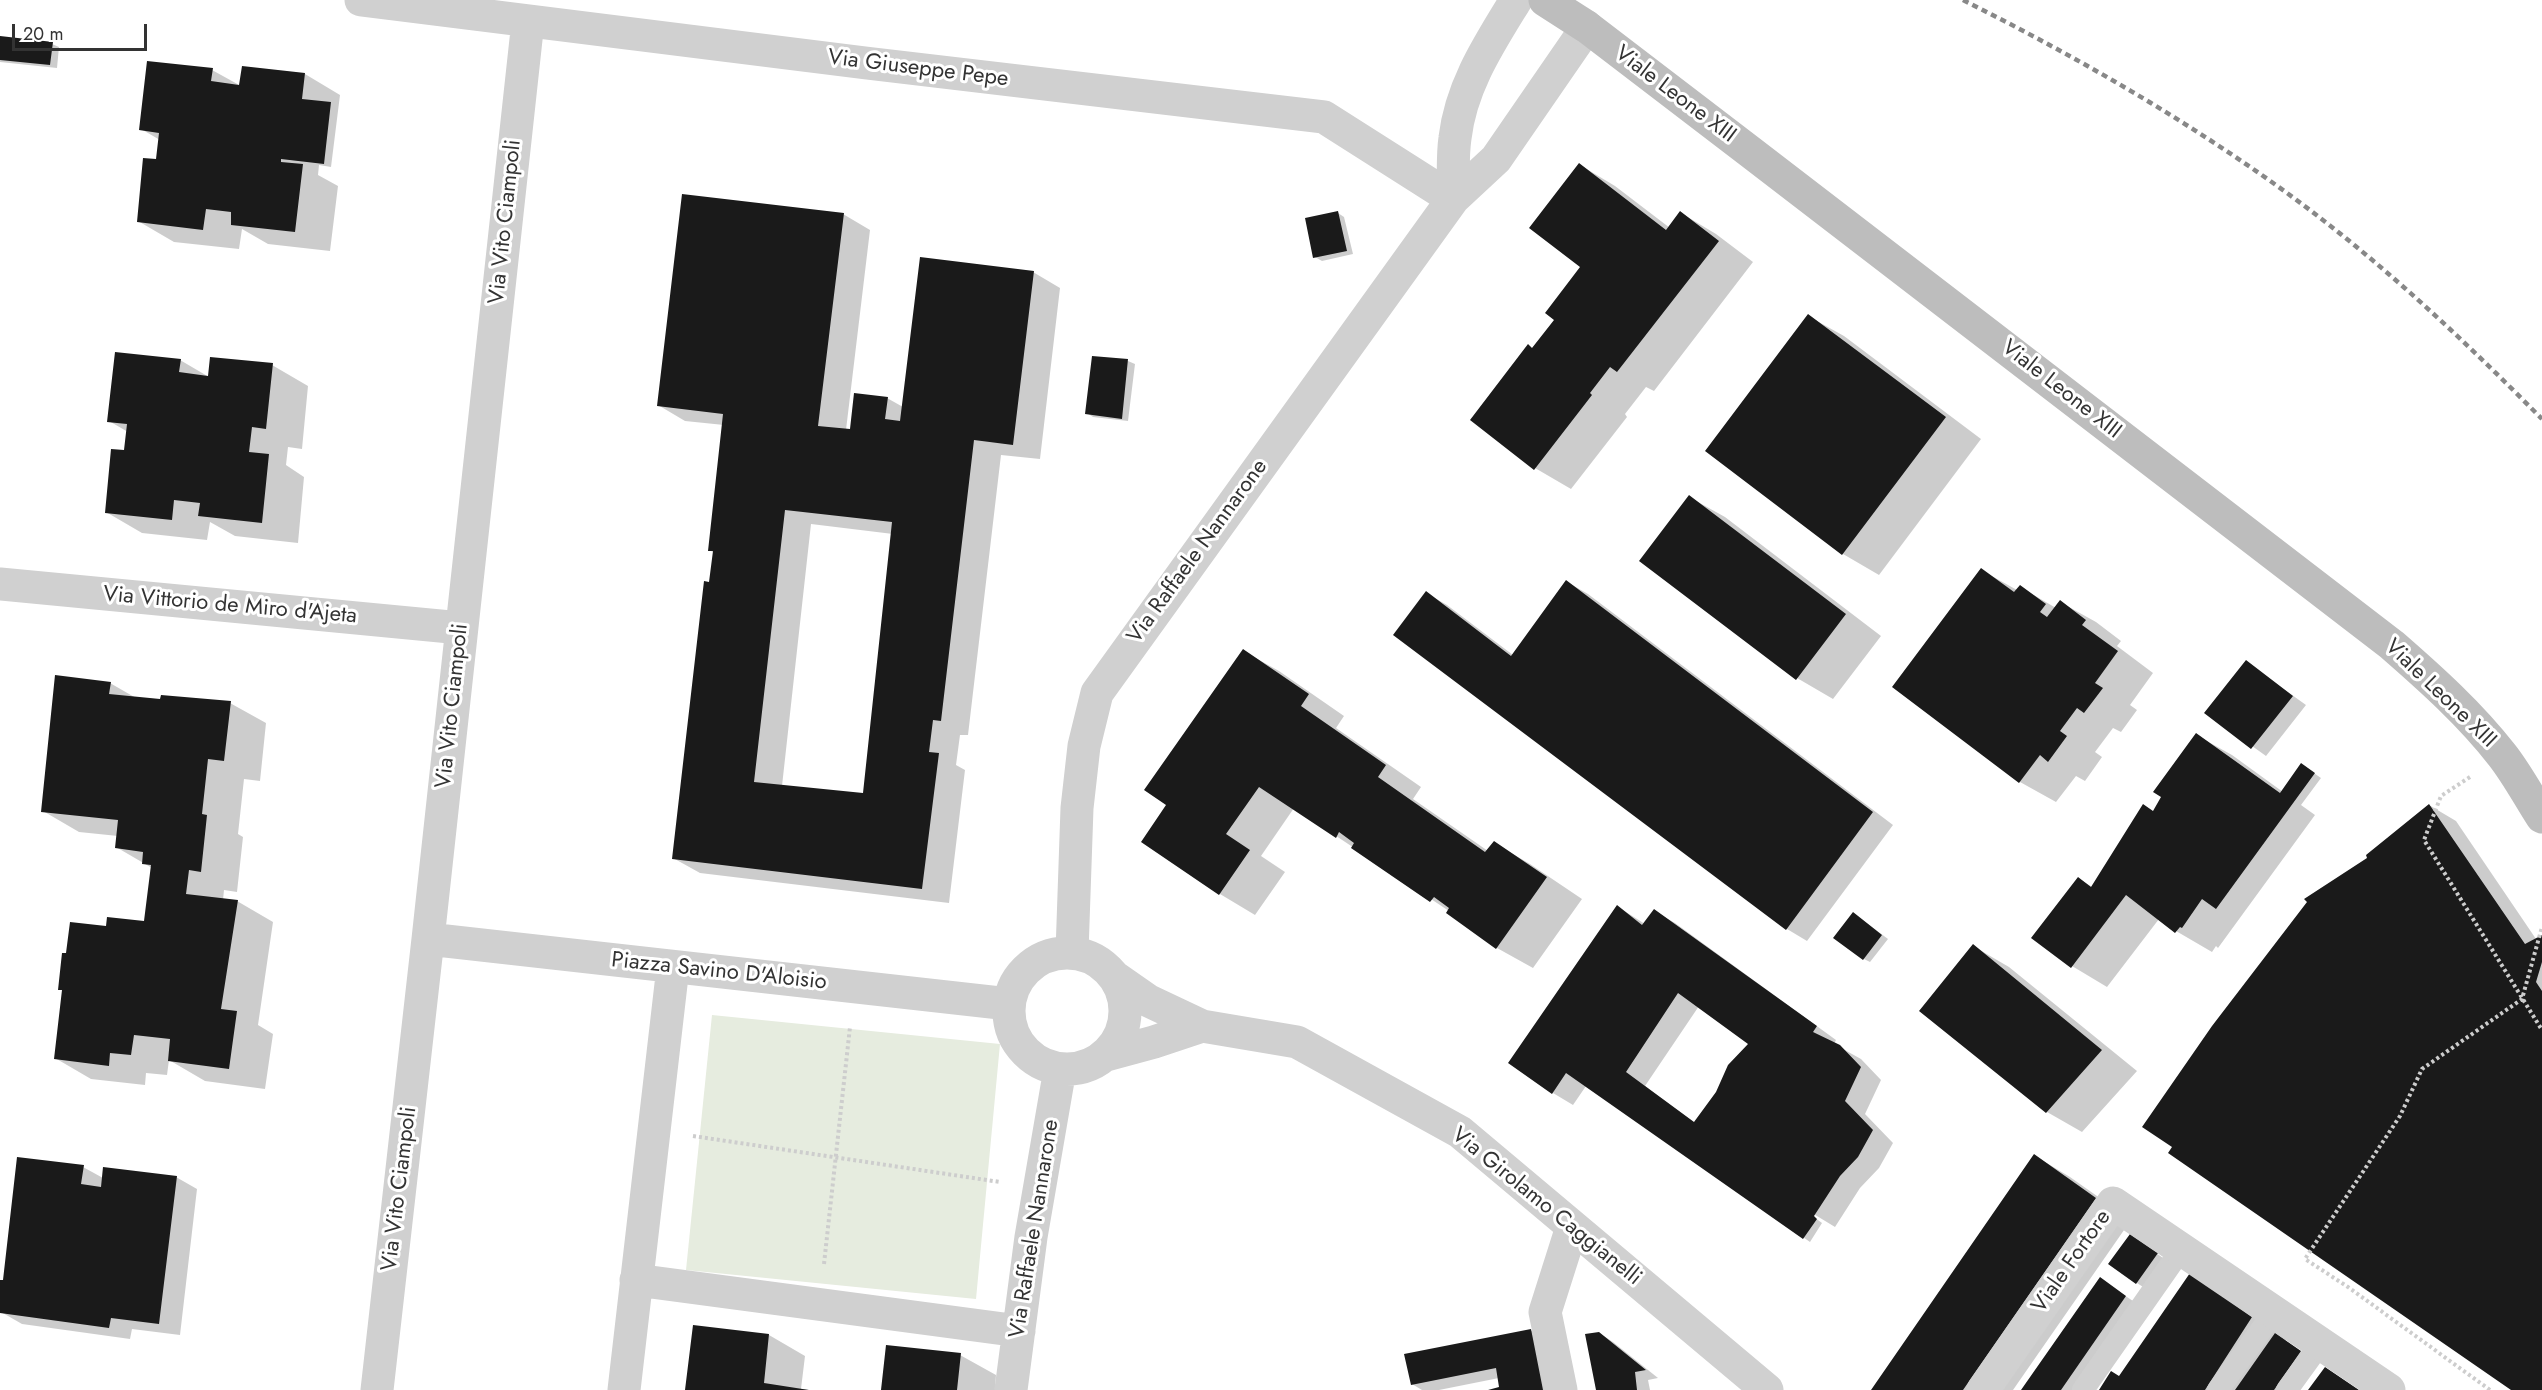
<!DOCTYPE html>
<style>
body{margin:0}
#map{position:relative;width:2542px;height:1390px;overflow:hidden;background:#fff;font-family:Jost,sans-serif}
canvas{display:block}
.scale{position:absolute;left:12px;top:24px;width:135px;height:27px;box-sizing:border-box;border:3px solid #333;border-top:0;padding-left:8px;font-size:18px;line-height:21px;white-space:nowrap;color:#333;-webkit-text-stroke:4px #fff;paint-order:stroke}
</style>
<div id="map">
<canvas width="2542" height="1390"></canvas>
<div class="scale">20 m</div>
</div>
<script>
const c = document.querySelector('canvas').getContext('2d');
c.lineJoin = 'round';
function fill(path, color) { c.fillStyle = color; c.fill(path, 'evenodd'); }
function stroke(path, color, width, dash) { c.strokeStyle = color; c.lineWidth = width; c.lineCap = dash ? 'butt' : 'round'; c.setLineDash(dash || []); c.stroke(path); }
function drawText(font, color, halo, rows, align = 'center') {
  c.font = font + ' Jost,sans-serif'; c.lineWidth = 6; c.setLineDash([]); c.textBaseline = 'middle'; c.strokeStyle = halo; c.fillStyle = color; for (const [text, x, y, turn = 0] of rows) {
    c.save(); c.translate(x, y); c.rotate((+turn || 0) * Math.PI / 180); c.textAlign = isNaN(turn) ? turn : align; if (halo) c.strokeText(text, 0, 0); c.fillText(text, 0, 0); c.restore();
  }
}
fill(new Path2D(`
 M 712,1015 L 1000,1044 L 976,1299 L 686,1270 Z`), '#e6ecdf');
fill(new Path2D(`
 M 0,38 L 52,44 L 59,47 L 57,68 L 0,62 Z
 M 212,70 L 241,86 L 305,74 L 340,95 L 331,167 L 319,165 L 318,175 L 338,186 L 330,251 L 268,244 L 242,229 L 239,249 L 174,242 L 138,221 L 157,161 L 160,140 L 141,129 Z
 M 1580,165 L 1615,186 L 1670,228 L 1681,213 L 1716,234 L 1753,262 L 1654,391 L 1646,387 L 1625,414 L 1627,417 L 1571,489 L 1535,468 L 1472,419 L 1556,320 L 1582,266 Z
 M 1338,213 L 1344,217 L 1353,254 L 1322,261 L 1315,257 Z
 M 843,214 L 870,230 L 846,430 L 851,431 L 887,398 L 903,407 L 1033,272 L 1060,288 L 1040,459 L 1001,455 L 968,735 L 960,735 L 956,765 L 965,770 L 949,903 L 700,873 L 673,858 L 715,553 L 709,550 L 724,425 L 685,421 L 658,405 ZM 811,524 L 893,534 L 864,795 L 782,786 Z
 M 1808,316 L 1844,336 L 1981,439 L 1879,575 L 1843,554 L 1707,450 Z
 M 1093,357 L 1128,361 L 1135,364 L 1128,421 L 1093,417 L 1087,413 Z
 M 180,360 L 209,377 L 272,365 L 308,386 L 302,449 L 288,447 L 286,465 L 304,477 L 298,543 L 235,536 L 210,522 L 207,540 L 142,533 L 106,512 L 125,452 L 128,432 L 109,421 Z
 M 1689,497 L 1725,517 L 1881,636 L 1833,699 L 1797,678 Z
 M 1981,570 L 2017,590 L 2020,587 L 2056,608 L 2060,602 L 2096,622 L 2121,641 L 2117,646 L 2153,673 L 2130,705 L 2137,710 L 2121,732 L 2113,728 L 2095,752 L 2102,757 L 2085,781 L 2076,776 L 2056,802 L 2020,782 Z
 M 1567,582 L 1588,594 L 1893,825 L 1807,941 L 1787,929 L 1426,593 L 1447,605 L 1513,655 Z
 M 1243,651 L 1279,671 L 1344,716 L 1336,728 L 1421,787 L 1413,799 L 1488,851 L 1494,843 L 1530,864 L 1582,899 L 1533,968 L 1497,948 L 1449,911 L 1294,808 L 1261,856 L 1285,872 L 1255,915 L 1220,894 L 1168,805 Z
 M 2246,662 L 2306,705 L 2266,756 L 2206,713 Z
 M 110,683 L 136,698 L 230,703 L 266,723 L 260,781 L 244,779 L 238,834 L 243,837 L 237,892 L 224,890 L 223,900 L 237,901 L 273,922 L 258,1025 L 273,1034 L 265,1089 L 205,1081 L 169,1060 L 167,1075 L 146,1073 L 145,1085 L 91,1079 L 55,1058 L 63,991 L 60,989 L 67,955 L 107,928 L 145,923 L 152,868 L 116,847 L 118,836 L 79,832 L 43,811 Z
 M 2196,735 L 2232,755 L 2283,792 L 2308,769 L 2321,778 L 2301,805 L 2315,815 L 2218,948 L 2216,946 L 2212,952 L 2176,931 L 2159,919 L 2107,987 L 2072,966 L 2078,878 L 2092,887 L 2154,812 Z
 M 2429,805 L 2456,821 L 2536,939 L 2542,936 L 2542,1390 L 2513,1390 L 2369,858 Z
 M 1618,907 L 1645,924 L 1654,911 L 1675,923 L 1836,1040 L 1834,1044 L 1861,1059 L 1881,1080 L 1865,1114 L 1893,1143 L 1879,1168 L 1860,1188 L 1835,1227 L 1812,1213 L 1811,1215 L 1822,1223 L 1810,1242 L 1586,1086 L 1573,1105 L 1553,1093 ZM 1699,1006 L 1750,1043 L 1695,1123 L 1645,1086 Z
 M 1860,918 L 1888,939 L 1870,962 L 1864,959 Z
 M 1973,946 L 2009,967 L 2137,1071 L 2082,1132 L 2047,1112 Z
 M 2035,1156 L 2070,1177 L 2131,1220 L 2013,1390 L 1873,1390 Z
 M 83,1167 L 103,1178 L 176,1177 L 197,1189 L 180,1335 L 132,1329 L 130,1339 L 22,1324 L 1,1312 L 0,1281 L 4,1282 Z
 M 2137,1239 L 2163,1258 L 2143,1287 L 2137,1283 Z
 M 2190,1275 L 2287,1338 L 2285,1341 L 2314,1360 L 2293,1390 L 2101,1390 L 2120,1378 Z
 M 2100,1279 L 2139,1305 L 2080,1390 L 2023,1390 Z
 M 694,1327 L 769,1335 L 805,1356 L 801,1389 L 809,1390 L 687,1390 Z
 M 1530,1330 L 1545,1339 L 1555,1390 L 1491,1390 L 1501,1388 L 1499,1378 L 1439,1390 L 1422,1390 L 1412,1384 Z
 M 1599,1333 L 1613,1342 L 1658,1378 L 1648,1380 L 1650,1390 L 1654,1390 L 1598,1390 Z
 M 960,1355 L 996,1375 L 995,1390 L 882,1390 Z`), '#0003');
fill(new Path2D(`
 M 0,36 L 53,42 L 50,65 L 0,60 Z
 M 147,61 L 213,68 L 211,81 L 239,85 L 242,66 L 305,73 L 302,99 L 331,102 L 324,164 L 281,159 L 281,162 L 303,164 L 295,232 L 231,225 L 231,212 L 206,209 L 203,230 L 137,222 L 143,158 L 156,159 L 159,133 L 139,130 Z
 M 1579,163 L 1666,230 L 1680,211 L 1719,241 L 1617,372 L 1610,367 L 1590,393 L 1592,395 L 1534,470 L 1470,420 L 1528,344 L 1532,348 L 1554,320 L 1545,313 L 1580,267 L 1529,228 Z
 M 682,194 L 844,213 L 818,426 L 850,429 L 854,393 L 888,397 L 885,419 L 900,421 L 920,257 L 1034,271 L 1013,445 L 974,440 L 941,721 L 933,720 L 929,752 L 939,753 L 922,889 L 672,859 L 701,607 L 704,581 L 709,582 L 713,551 L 708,551 L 723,414 L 657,406 ZM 785,510 L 892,522 L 863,793 L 754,782 Z
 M 1338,211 L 1347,251 L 1313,258 L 1305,218 Z
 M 1808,314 L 1946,417 L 1842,555 L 1705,451 Z
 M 115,352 L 181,359 L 179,372 L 208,376 L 210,357 L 273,363 L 266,429 L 252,427 L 249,452 L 269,454 L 262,523 L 198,516 L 200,503 L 174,500 L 172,520 L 105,513 L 111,449 L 124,450 L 127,424 L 107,422 Z
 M 1092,356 L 1128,359 L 1122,419 L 1085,414 Z
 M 1689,495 L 1846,614 L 1796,680 L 1639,561 Z
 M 1981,568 L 2014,592 L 2020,585 L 2046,604 L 2040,612 L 2047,617 L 2060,600 L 2086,620 L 2082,625 L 2118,651 L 2095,683 L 2103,688 L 2084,713 L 2077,708 L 2060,731 L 2067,736 L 2048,762 L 2040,755 L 2019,783 L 1892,687 Z
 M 1566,580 L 1873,812 L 1786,930 L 1393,635 L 1426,591 L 1511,656 Z
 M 1243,649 L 1309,694 L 1301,706 L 1386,765 L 1378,777 L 1485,852 L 1494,841 L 1547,877 L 1496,949 L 1446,913 L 1449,908 L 1434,897 L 1430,902 L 1351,848 L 1354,843 L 1339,832 L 1336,838 L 1259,787 L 1226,834 L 1250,850 L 1219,895 L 1141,842 L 1166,805 L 1144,790 Z
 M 2246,660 L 2293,696 L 2251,749 L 2204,713 Z
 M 55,675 L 111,682 L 109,694 L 160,699 L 161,695 L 231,701 L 224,761 L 208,759 L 202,814 L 207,815 L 201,872 L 189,870 L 186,894 L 238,900 L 221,1009 L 237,1011 L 229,1069 L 168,1061 L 170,1039 L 134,1035 L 131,1055 L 110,1053 L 109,1066 L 54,1059 L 62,990 L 58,990 L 62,953 L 66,953 L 70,922 L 106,926 L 107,917 L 144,921 L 151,865 L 142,864 L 143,852 L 115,848 L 118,820 L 41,812 Z
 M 2196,733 L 2280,793 L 2301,763 L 2315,773 L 2216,909 L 2202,899 L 2182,928 L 2180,927 L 2175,933 L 2126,895 L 2071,968 L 2031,938 L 2078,877 L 2091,887 L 2143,804 L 2153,811 L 2161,797 L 2153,792 Z
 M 2429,804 L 2525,944 L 2542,935 L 2542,962 L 2536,982 L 2542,991 L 2542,1390 L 2511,1390 L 2168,1153 L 2172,1147 L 2142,1127 L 2212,1026 L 2307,902 L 2304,899 L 2367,858 L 2366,855 Z
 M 1617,905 L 1642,925 L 1654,909 L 1817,1026 L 1813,1032 L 1840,1045 L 1861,1067 L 1845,1101 L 1873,1130 L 1858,1157 L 1840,1176 L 1814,1216 L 1817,1219 L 1803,1239 L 1566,1073 L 1552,1094 L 1508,1063 ZM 1678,993 L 1748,1044 L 1728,1065 L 1716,1092 L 1694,1122 L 1626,1072 Z
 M 1853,912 L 1882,935 L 1863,960 L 1833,938 Z
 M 1973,944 L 2102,1050 L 2046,1113 L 1919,1011 Z
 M 2034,1154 L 2096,1198 L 1963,1390 L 1871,1390 Z
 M 17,1157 L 84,1165 L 81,1184 L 101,1187 L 103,1167 L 177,1176 L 159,1324 L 111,1318 L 109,1328 L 0,1313 L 0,1280 L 3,1280 Z
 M 2130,1234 L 2158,1253 L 2136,1284 L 2108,1264 Z
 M 2190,1273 L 2252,1317 L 2205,1390 L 2099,1390 L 2111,1371 L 2119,1376 Z
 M 2100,1277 L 2126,1296 L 2061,1390 L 2021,1390 Z
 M 693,1325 L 769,1334 L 764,1383 L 809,1390 L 685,1390 Z
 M 1531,1329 L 1543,1390 L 1488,1390 L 1499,1387 L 1496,1368 L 1411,1385 L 1404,1354 Z
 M 1599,1332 L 1646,1370 L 1635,1372 L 1637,1390 L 1596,1390 L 1585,1334 Z
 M 2275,1333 L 2301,1351 L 2274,1390 L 2235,1390 Z
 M 886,1345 L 961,1353 L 957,1390 L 881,1390 Z
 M 2325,1367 L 2359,1390 L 2308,1390 Z`), '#1a1a1a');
stroke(new Path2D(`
 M 2470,777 L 2441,796 L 2424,840 L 2542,1030
 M 693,1136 L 1000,1182
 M 824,1264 L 850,1027
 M 2490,1390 L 2348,1287 L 2305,1259 L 2400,1116 L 2422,1069 L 2522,999 L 2542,927`), '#cdcdcd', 4, [3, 3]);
stroke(new Path2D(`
 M 2083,1390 L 2181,1250
 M 2218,1390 L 2274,1312
 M 2287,1390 L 2321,1343`), '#d0d0d0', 22);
stroke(new Path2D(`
 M 361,0 L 866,63 L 1324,117 L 1453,199
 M 1453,199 C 1454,179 1452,158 1455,138 C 1461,86 1489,44 1516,0
 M 0,584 L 461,628
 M 428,939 L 1009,1004
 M 1072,952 L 1077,808 L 1084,746 L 1097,693 L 1453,199 L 1496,159 L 1587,27
 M1009 1011a58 58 0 1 1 116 0a58 58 0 1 1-116 0Z
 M 1116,978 L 1149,1001 L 1202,1026 L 1297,1042 L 1460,1132 L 1767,1390
 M 1106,1055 L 1154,1042 L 1202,1026
 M 636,1280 L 1019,1331
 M 377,1390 L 428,939 L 528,21
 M 624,1390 L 673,967
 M 1011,1390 L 1031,1237 L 1060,1069
 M 1561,1390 L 1545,1312 L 1572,1227
 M 1983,1390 L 2113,1203 L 2389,1390`), '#d0d0d0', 33);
stroke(new Path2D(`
 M 1545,0 L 1587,27 L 1753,154 L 2392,645 C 2431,679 2470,714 2502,755 C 2517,774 2529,797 2542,817`), '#bdbdbd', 33);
stroke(new Path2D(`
 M 1963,0 C 2075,56 2185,119 2287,193 C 2379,260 2462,338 2542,419`), '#888', 4.5, [6, 4.5]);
drawText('22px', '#333', '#fff', [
 ["Via Giuseppe Pepe",918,69,7],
 ["Viale Leone XIII",1675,95,37],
 ["Via Vito Ciampoli",506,222,-84],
 ["Viale Leone XIII",2061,390,38],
 ["Via Raffaele Nannarone",1198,552,-54],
 ["Via Vittorio de Miro d'Ajeta",230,606,5],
 ["Viale Leone XIII",2440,694,44],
 ["Via Vito Ciampoli",453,706,-84],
 ["Piazza Savino D'Aloisio",719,972,6],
 ["Via Vito Ciampoli",400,1189,-83],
 ["Via Girolamo Caggianelli",1546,1207,39],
 ["Via Raffaele Nannarone",1035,1229,-81],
 ["Viale Fortore",2072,1262,-55]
]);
</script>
